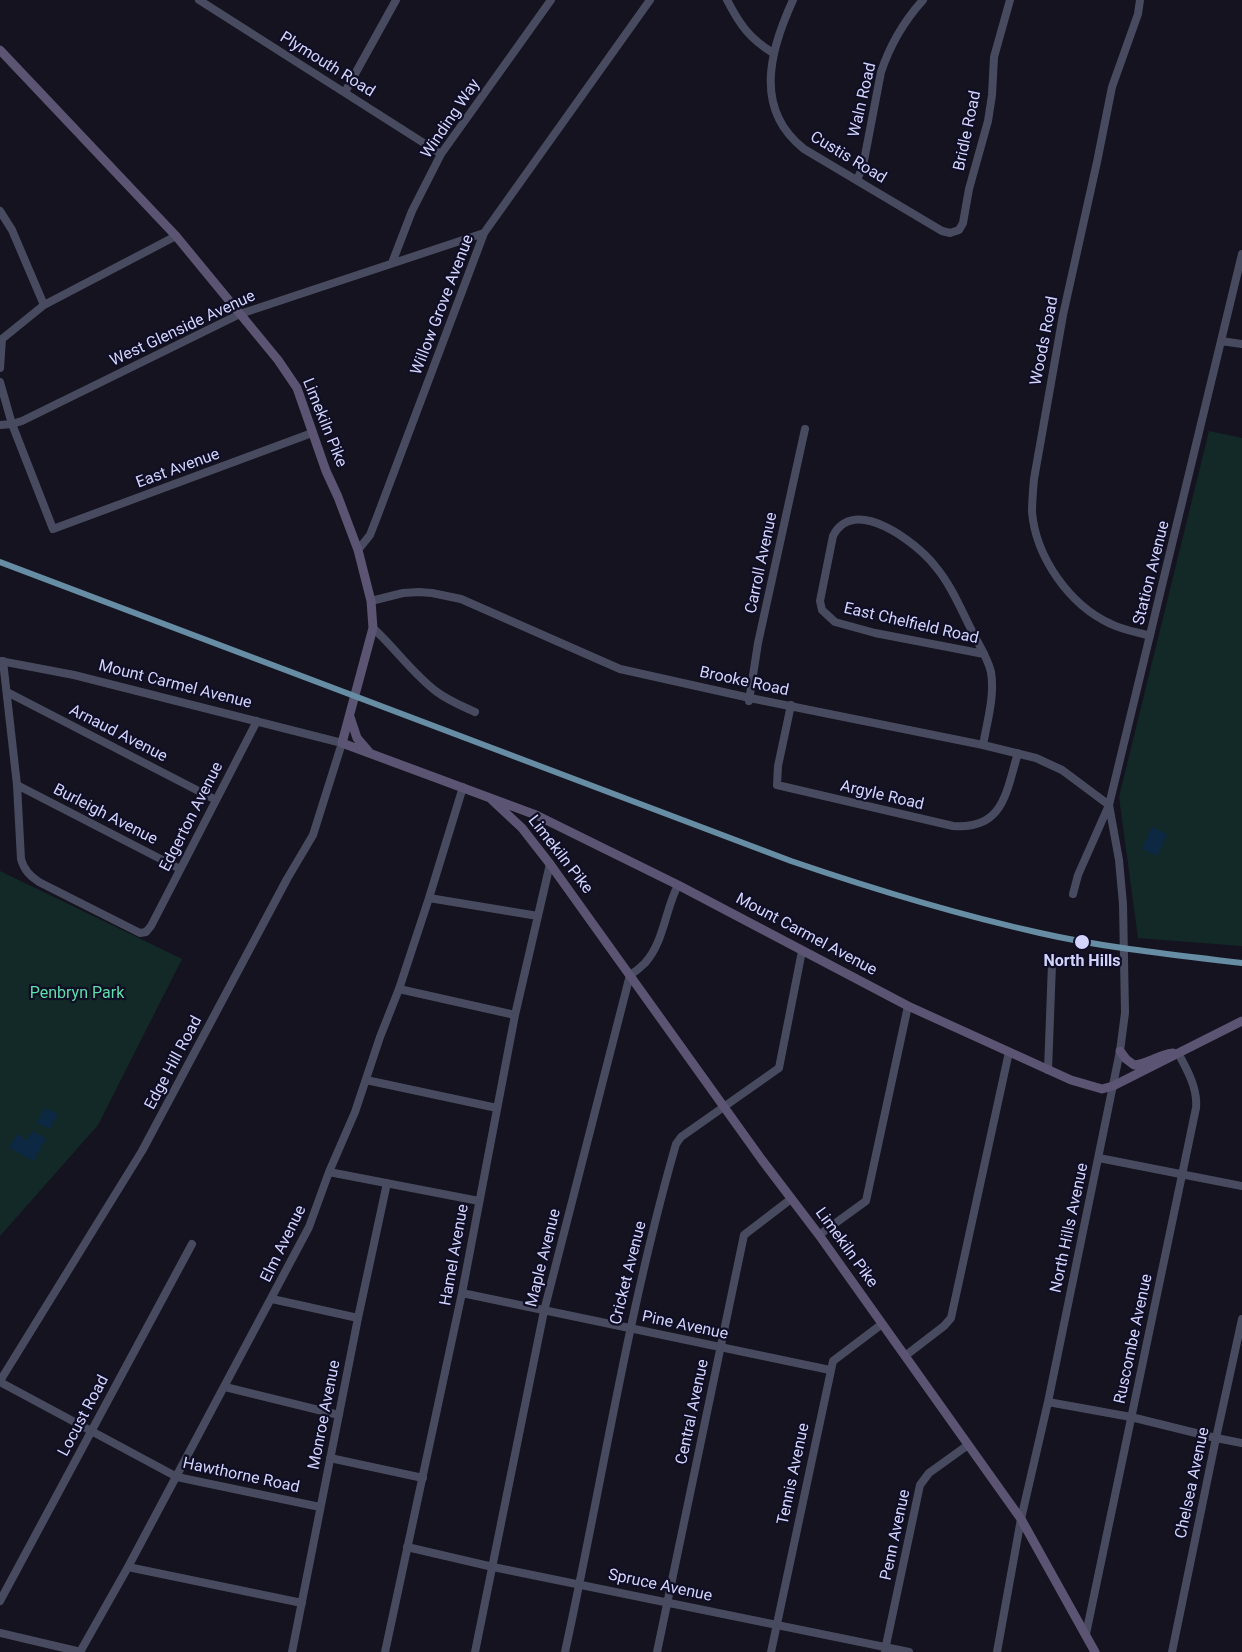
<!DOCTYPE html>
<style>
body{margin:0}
canvas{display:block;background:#14131f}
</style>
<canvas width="1242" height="1652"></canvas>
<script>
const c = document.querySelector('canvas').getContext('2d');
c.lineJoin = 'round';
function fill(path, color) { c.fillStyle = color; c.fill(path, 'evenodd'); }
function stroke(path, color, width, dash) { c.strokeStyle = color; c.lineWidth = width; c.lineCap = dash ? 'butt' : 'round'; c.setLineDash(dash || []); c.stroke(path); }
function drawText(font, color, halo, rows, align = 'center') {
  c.font = font + ' Roboto,sans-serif'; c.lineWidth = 4.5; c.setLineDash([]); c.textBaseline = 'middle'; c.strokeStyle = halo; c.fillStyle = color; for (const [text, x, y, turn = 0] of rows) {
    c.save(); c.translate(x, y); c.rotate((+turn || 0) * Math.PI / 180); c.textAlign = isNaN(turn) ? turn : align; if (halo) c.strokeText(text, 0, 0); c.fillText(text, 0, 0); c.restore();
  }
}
fill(new Path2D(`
 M 1209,431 L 1242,438 L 1242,946 L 1138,938 L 1119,797 Z
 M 0,871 L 182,959 L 98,1125 L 0,1236 Z`), '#122927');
fill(new Path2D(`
 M 1152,827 L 1167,834 L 1157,856 L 1142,849 Z
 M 45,1108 L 58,1114 L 50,1129 L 37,1123 Z
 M 32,1131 L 46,1138 L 34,1161 L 9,1148 L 17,1134 L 27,1140 Z`), '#0d2842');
stroke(new Path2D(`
 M 199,0 L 441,154
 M 727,0 C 740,25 749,38 773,53
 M 793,0 C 770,50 753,109 804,149 L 942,231 L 950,233 L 959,230 L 963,223 L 969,189 L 988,121 L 992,95 L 994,57 L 1010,0
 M 1140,0 L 1138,14 L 1112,87 L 1097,162 L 1063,315 L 1034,479 C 1033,490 1032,501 1032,512 C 1036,557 1069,605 1111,624 C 1123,630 1137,632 1150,636
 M 345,92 L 396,0
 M 857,180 L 863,166 L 881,72 C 890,45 904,21 923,0
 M 0,211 L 12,230 L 44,305
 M 392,263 L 412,211 L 441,154 L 551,0
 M 1221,341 L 1242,344
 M 0,368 L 2,339 L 44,305 L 176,236
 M 0,382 L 12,424 L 53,529 L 312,433
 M 0,425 L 12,424 L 22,421 L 240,314 L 484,233
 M 358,550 L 370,535 L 377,517 L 484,233 L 650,0
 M 371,601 L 403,593 L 419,592 L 432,593 L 461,599 L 620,669 L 750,698 L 983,745 L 1036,758 L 1062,770 L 1109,805
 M 373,628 C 395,648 413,674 437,692 C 449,701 462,706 475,712
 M 0,661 L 74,675 L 342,743 L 313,835 L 287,879 L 142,1151 L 0,1381
 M 3,661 L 17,785 L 21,859 C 24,870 30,876 39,882 L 140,933 L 146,932 L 151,926 L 257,721
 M 7,692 L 216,800
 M 749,701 L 758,643 L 805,429
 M 791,705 L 778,766 L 777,785 L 953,826 C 1004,830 1006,792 1018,753
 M 983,745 C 987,722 995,696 991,672 C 988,659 980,646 974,635 C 962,612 952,586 935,566 C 917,543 854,494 833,536 L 820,601 L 822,610 L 835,622 L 875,633 L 984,654
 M 17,785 L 180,869
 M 1073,894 L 1078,875 L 1109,805 L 1242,254
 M 429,898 L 538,916
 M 399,989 L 515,1015
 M 1048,1070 L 1052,964
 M 366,1080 L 497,1108
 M 1099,1158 L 1242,1186
 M 329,1172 L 479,1201
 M 819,1235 L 866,1201 L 908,1006
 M 462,1293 L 830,1370
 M 272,1299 L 358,1318
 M 905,1356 L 944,1326 L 951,1318 L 1009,1052
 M 0,1382 L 177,1477 L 320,1507
 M 225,1387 L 339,1415
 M 1048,1402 L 1131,1417 L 1216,1438 L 1242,1443
 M 330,1458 L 423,1478
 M 407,1547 L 493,1567 L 909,1652
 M 128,1567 L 302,1603
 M 0,1601 L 192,1244
 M 0,1633 L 81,1652
 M 1086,1634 L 1196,1108 C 1198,1089 1187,1069 1178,1053
 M 885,1650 L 920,1485 L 929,1473 L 968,1445
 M 80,1652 L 128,1567 L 309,1227 L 329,1172 L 355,1112 L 380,1037 L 399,989 L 429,898 L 463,787
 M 292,1652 L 358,1318 L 387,1183
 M 385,1652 L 462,1293 L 515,1015 L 550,864
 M 475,1652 L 544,1311 L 630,975 C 635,972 640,968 645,963 C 664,942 665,910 678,885
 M 565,1652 C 602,1483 628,1311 676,1144 L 681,1137 L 779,1068 L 802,951
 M 657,1652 L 744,1235 L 791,1199
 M 771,1652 L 833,1361 L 882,1324
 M 997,1652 L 1021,1519 L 1048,1402 L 1120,1051 L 1125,1013 L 1123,904 L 1119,860 L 1109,805
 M 1172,1652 L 1216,1438 L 1242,1319`), '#484b60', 8);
stroke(new Path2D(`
 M 0,50 L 176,236 L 278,360 L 297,388 L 326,471 L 338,497 L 358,550 L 371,601 L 373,628 L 342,743 L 536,815 L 678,885 L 908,1006 L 1071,1080 L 1102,1089 L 1113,1086 L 1242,1021
 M 350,717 L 357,738 L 369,752
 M 492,800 L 522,828 L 550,864 L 762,1160 L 819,1235 L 1021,1519 L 1095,1652
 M 1120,1051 L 1126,1059 L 1134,1065 C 1148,1064 1157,1055 1173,1053`), '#5b5472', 9);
stroke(new Path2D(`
 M 0,562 L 791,861 C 873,889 955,914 1040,933 C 1106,948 1174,955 1242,963`), '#668da4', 6);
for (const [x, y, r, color] of [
 [1082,942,8,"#d2d4fe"]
]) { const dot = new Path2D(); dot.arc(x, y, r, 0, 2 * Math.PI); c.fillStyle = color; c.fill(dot); stroke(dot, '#0f0e24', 2); }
drawText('16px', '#d2d4fe', '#0f0e24', [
 ["Plymouth Road",327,65,32],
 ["Waln Road",863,100,-77],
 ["Winding Way",451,119,-56],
 ["Bridle Road",968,131,-78],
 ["Custis Road",848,158,31],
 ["Willow Grove Avenue",443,305,-69],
 ["West Glenside Avenue",183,329,-25],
 ["Woods Road",1045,341,-79],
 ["Limekiln Pike",324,423,68],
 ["East Avenue",178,469,-20],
 ["Carroll Avenue",762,563,-78],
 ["Station Avenue",1152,573,-76],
 ["East Chelfield Road",911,624,13],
 ["Brooke Road",744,682,12],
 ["Mount Carmel Avenue",175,685,14],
 ["Arnaud Avenue",118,734,27],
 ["Argyle Road",882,796,13],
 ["Burleigh Avenue",105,815,27],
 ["Edgerton Avenue",192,817,-63],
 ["Limekiln Pike",560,855,52],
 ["Mount Carmel Avenue",806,935,28],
 ["Edge Hill Road",174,1063,-62],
 ["North Hills Avenue",1070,1228,-78],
 ["Elm Avenue",284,1244,-64],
 ["Limekiln Pike",846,1248,54],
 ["Hamel Avenue",455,1255,-80],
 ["Maple Avenue",544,1258,-76],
 ["Cricket Avenue",629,1273,-76],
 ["Pine Avenue",685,1326,12],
 ["Ruscombe Avenue",1134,1339,-78],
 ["Central Avenue",693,1412,-78],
 ["Monroe Avenue",325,1415,-79],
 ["Locust Road",84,1416,-62],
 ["Tennis Avenue",794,1474,-78],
 ["Hawthorne Road",241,1476,12],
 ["Chelsea Avenue",1193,1483,-78],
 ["Penn Avenue",896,1535,-78],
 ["Spruce Avenue",660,1586,12]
]);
drawText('bold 16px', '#d2d4fe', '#0f0e24', [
 ["North Hills",1082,962]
]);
drawText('16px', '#5edea9', '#0f0e24', [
 ["Penbryn Park",77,994]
]);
</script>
